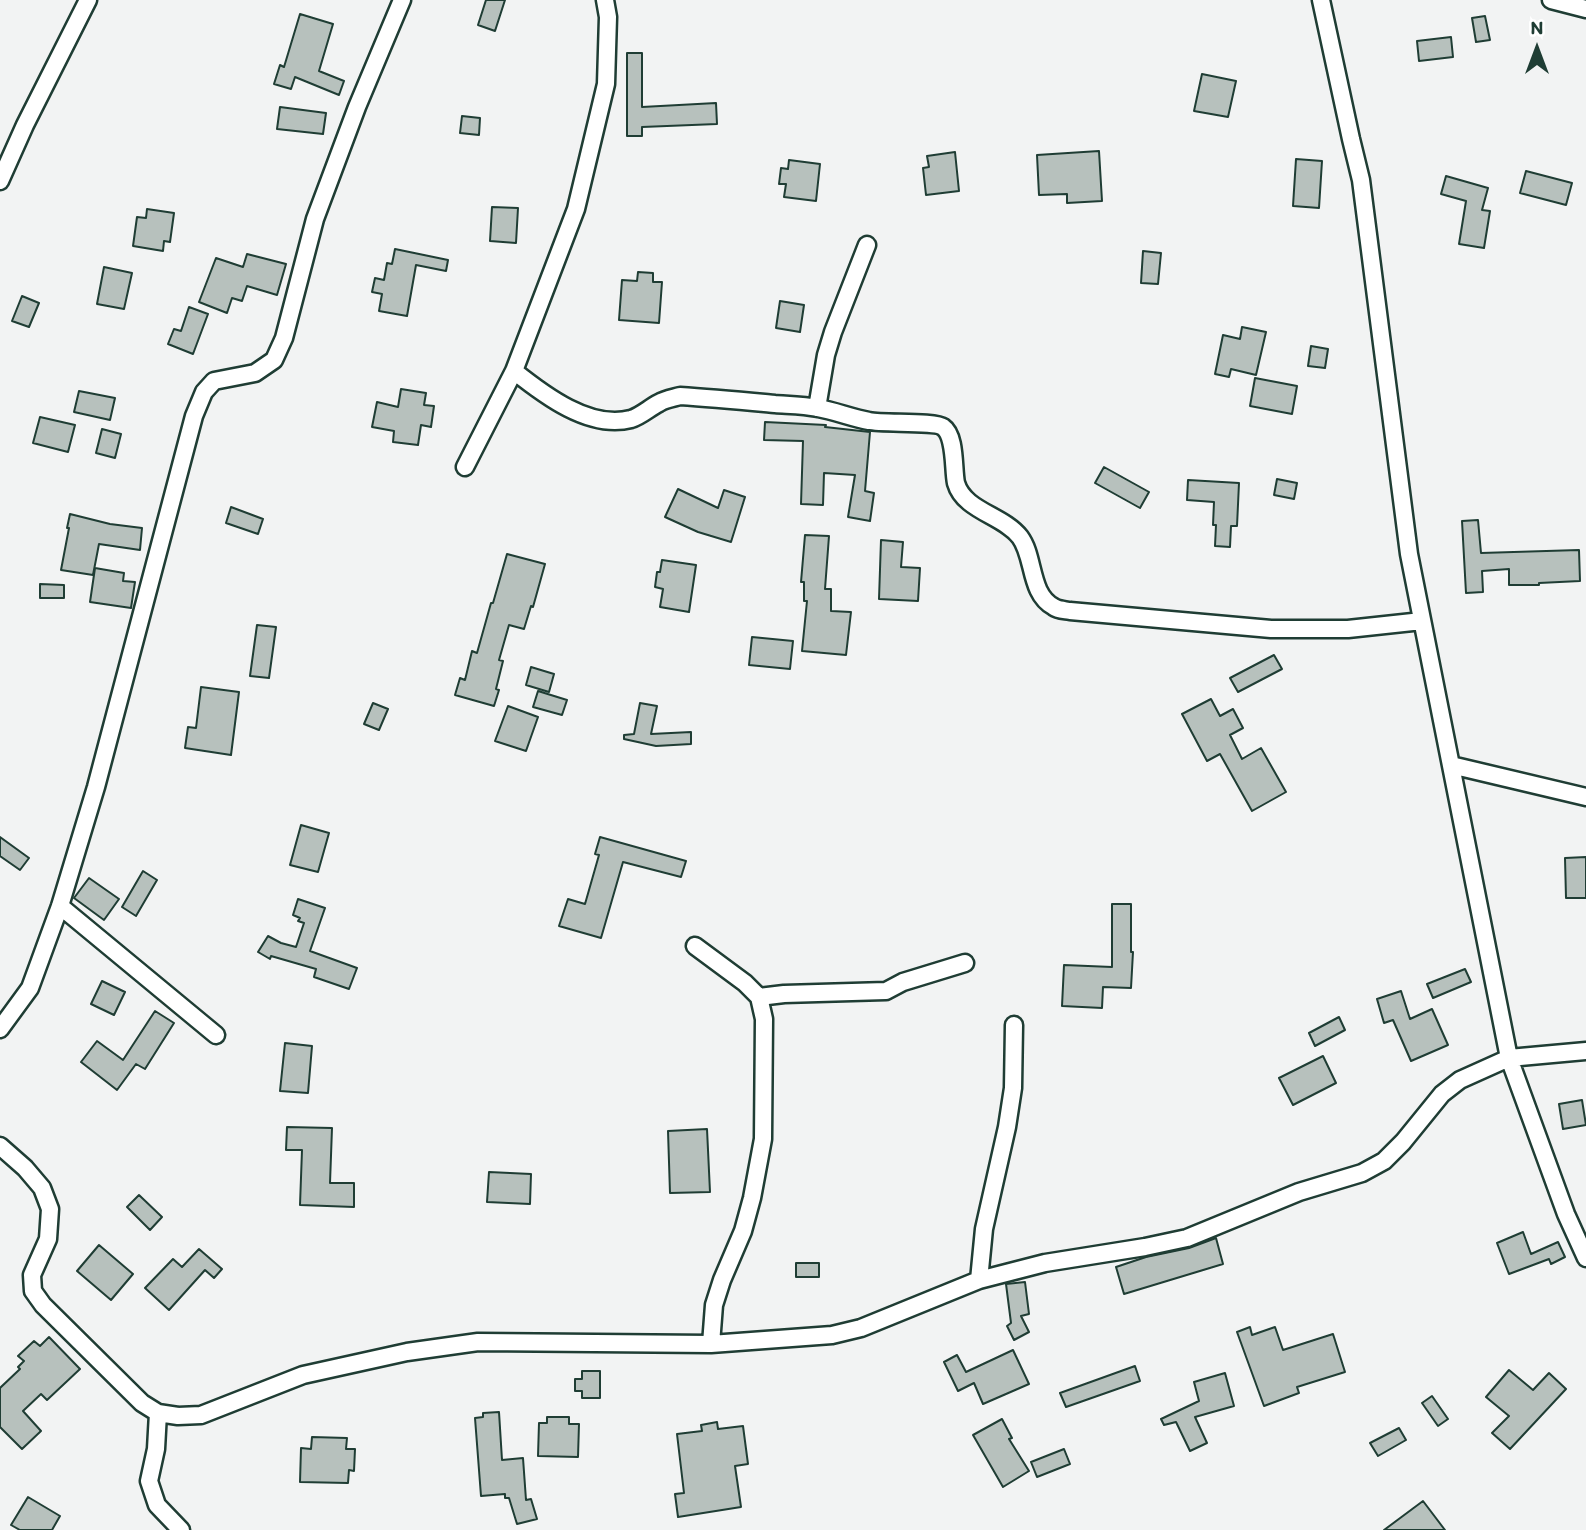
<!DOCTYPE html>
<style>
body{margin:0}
#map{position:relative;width:1586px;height:1530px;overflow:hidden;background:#f2f3f3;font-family:Itim,sans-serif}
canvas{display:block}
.north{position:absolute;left:1502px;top:14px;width:70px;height:70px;-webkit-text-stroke:5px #fff;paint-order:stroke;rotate:0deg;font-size:19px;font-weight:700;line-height:28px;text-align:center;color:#1f3d34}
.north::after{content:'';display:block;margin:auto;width:24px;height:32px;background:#1f3d34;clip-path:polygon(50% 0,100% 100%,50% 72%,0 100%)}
</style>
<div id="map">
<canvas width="1586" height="1530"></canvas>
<div class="north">N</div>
</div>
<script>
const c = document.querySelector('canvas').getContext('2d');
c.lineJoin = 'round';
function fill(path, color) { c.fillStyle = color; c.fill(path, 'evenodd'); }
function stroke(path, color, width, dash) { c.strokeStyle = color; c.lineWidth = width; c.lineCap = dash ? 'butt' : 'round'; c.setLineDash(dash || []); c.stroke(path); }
const building = new Path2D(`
 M 486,0 L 505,0 L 495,31 L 478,25 Z
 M 300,14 L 333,24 L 319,71 L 344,81 L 339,95 L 295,77 L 291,89 L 274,84 L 280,65 L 284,67 Z
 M 1485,16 L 1490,40 L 1476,42 L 1472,18 Z
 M 1451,37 L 1453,57 L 1419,61 L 1417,41 Z
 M 627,53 L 642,53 L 642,107 L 716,103 L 717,124 L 642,127 L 642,136 L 627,136 Z
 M 1202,74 L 1236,81 L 1228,117 L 1194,111 Z
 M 280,107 L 326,113 L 323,134 L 277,129 Z
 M 462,116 L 480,118 L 479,135 L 460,133 Z
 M 1099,151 L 1102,201 L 1067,203 L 1067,194 L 1039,195 L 1037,155 Z
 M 955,152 L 959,191 L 926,195 L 923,168 L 929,167 L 927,156 Z
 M 1296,159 L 1322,161 L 1319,208 L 1293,206 Z
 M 789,160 L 820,164 L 816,201 L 784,197 L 786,184 L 779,184 L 781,168 L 788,169 Z
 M 1526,171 L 1572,183 L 1566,205 L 1520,193 Z
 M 1446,176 L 1488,188 L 1482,210 L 1490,211 L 1484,248 L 1459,244 L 1466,201 L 1441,194 Z
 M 492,207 L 518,208 L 516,243 L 490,241 Z
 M 147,209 L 174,213 L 170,242 L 164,241 L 163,251 L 133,246 L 137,217 L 146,218 Z
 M 395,249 L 448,260 L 446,271 L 416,265 L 407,316 L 379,311 L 382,294 L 372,292 L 375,278 L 384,280 L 387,263 L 392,264 Z
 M 1143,251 L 1161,253 L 1158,284 L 1141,283 Z
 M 247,254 L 286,264 L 277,295 L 247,286 L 242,301 L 232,298 L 227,313 L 199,302 L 216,258 L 243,267 Z
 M 104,267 L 132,273 L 124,309 L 97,304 Z
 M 638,272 L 653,273 L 653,282 L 662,282 L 659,323 L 619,320 L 622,280 L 637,281 Z
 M 22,296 L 39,303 L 29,327 L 12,321 Z
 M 780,301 L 804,305 L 800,332 L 776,328 Z
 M 189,307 L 208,314 L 193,354 L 168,344 L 174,329 L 181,331 Z
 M 1242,327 L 1266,332 L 1256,375 L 1231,369 L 1229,377 L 1215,374 L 1223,335 L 1240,339 Z
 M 1311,346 L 1328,349 L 1325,368 L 1308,366 Z
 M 1255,378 L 1297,386 L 1292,414 L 1250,406 Z
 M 401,389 L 426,393 L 424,405 L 434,406 L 431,427 L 421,425 L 418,445 L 393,442 L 394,431 L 372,427 L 377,402 L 398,407 Z
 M 79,391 L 115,398 L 110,420 L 74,412 Z
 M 40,417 L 75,425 L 68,452 L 33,443 Z
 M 765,422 L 826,425 L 825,427 L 870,432 L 865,491 L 874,493 L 870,521 L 848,517 L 855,475 L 824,473 L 823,505 L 801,504 L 803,441 L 764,440 Z
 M 102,429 L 121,434 L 115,458 L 96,453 Z
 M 1104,467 L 1149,492 L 1140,508 L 1095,483 Z
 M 1277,479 L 1297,483 L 1294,499 L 1274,495 Z
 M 1188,480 L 1239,483 L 1237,526 L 1231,526 L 1230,547 L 1215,546 L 1216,525 L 1213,525 L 1214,502 L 1187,500 Z
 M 678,489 L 718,508 L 724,490 L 745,497 L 731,542 L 698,532 L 665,517 Z
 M 231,507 L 263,519 L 258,534 L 226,523 Z
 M 70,514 L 110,524 L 142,528 L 140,550 L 99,544 L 93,575 L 61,570 L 69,528 L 67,528 Z
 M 1478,520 L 1481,553 L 1579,550 L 1580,581 L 1539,583 L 1539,585 L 1509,585 L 1509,569 L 1482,571 L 1483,592 L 1466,593 L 1462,521 Z
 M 805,535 L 829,536 L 825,589 L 831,589 L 831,611 L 851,612 L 846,655 L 802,651 L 807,601 L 804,601 L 804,582 L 801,582 Z
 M 881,540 L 903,542 L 901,567 L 920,568 L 918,601 L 879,599 Z
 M 507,554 L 545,564 L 533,607 L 531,606 L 524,629 L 509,625 L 499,660 L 503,661 L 496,689 L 499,690 L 494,706 L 455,695 L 460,678 L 465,680 L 472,651 L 477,653 L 491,603 L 493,603 Z
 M 662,560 L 696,565 L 689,612 L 660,607 L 663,589 L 655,587 L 657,572 L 660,572 Z
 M 95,568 L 124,573 L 123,581 L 135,582 L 131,608 L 90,602 Z
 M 40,584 L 64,585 L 64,598 L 40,598 Z
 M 257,625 L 276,627 L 269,678 L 250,676 Z
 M 752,637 L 793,641 L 790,669 L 749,665 Z
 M 1274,655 L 1282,669 L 1238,692 L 1230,678 Z
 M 531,667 L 554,674 L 549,692 L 526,685 Z
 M 201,687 L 239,692 L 231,755 L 185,748 L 188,727 L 196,728 Z
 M 538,691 L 567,700 L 562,715 L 533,707 Z
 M 1211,699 L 1220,716 L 1233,709 L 1243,728 L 1230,735 L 1242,759 L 1261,748 L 1286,792 L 1252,811 L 1220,754 L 1207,761 L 1182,714 Z
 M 373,703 L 388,709 L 379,730 L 364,724 Z
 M 640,703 L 657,706 L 651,734 L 691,732 L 691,744 L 656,746 L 624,739 L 624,735 L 634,734 Z
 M 508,706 L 538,717 L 526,751 L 495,741 Z
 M 301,825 L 329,833 L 318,872 L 290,865 Z
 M 0,837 L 29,858 L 20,870 L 0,856 Z
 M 600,837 L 686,861 L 681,877 L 623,862 L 601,938 L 559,926 L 568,899 L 585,904 L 599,855 L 595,854 Z
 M 1586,857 L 1586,898 L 1566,898 L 1565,858 Z
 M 143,871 L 157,880 L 136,916 L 122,907 Z
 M 89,878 L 119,899 L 104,920 L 74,898 Z
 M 298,899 L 325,908 L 310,951 L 357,968 L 349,989 L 314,977 L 316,969 L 271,956 L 270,959 L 258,952 L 268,936 L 281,943 L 296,947 L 304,923 L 298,921 L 300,918 L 293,915 Z
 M 1112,904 L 1131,904 L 1131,952 L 1133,952 L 1131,988 L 1103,987 L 1102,1008 L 1062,1006 L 1064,965 L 1112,967 Z
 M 1465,969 L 1471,982 L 1433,998 L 1427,984 Z
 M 102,981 L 125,992 L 114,1015 L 91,1004 Z
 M 1401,991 L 1410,1019 L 1432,1009 L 1448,1045 L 1411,1061 L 1393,1020 L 1384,1023 L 1377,999 Z
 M 155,1011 L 174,1023 L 145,1069 L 136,1064 L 117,1090 L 81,1062 L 97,1041 L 123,1060 Z
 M 1339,1017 L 1345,1030 L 1315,1046 L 1309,1033 Z
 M 285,1043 L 312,1046 L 308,1093 L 280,1091 Z
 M 1323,1056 L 1336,1083 L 1293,1105 L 1279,1078 Z
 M 1582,1100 L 1586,1125 L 1563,1129 L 1559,1104 Z
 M 287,1127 L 332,1128 L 330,1183 L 354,1183 L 354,1207 L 300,1205 L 302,1150 L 286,1150 Z
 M 707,1129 L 710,1192 L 670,1193 L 668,1131 Z
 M 489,1172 L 531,1174 L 530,1204 L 487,1202 Z
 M 139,1195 L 162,1217 L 150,1230 L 127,1207 Z
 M 1523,1232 L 1531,1254 L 1558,1242 L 1565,1257 L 1551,1264 L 1549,1259 L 1509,1274 L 1497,1243 Z
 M 1216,1238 L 1223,1264 L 1124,1294 L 1116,1267 L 1146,1257 L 1189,1248 Z
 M 99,1245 L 133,1274 L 111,1300 L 77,1271 Z
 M 199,1249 L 222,1269 L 214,1278 L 205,1270 L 169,1310 L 145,1288 L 173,1259 L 182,1267 Z
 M 796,1263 L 819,1263 L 819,1277 L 796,1277 Z
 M 1025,1282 L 1029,1314 L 1021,1316 L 1029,1332 L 1014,1340 L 1007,1326 L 1011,1323 L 1006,1284 Z
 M 1250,1327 L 1252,1335 L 1275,1327 L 1283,1350 L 1333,1334 L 1345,1372 L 1297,1387 L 1299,1393 L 1264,1406 L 1237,1332 Z
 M 49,1337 L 80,1369 L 47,1400 L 41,1394 L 23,1411 L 41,1431 L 22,1449 L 0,1427 L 0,1388 L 20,1369 L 18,1367 L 24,1361 L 18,1356 L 34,1341 L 40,1346 Z
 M 1013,1350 L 1029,1384 L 983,1404 L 974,1383 L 958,1391 L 944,1362 L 957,1355 L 966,1372 Z
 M 1135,1366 L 1140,1381 L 1066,1407 L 1060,1393 Z
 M 1509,1370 L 1533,1390 L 1549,1373 L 1566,1389 L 1510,1449 L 1492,1433 L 1509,1416 L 1486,1397 Z
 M 582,1371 L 600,1371 L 600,1398 L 582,1398 L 582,1391 L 575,1391 L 575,1379 L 582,1379 Z
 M 1225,1373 L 1234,1406 L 1195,1417 L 1207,1443 L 1190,1451 L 1176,1422 L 1164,1425 L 1161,1419 L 1199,1401 L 1194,1382 Z
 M 1432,1396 L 1448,1419 L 1438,1426 L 1422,1403 Z
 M 499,1412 L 502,1460 L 523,1458 L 526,1500 L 531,1499 L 537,1519 L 517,1524 L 509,1498 L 505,1498 L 505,1494 L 481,1496 L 475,1418 L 483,1417 L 483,1413 Z
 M 547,1417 L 569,1417 L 569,1424 L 579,1424 L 578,1457 L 538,1456 L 539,1423 L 547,1423 Z
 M 1002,1419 L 1012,1438 L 1009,1439 L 1029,1471 L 1003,1487 L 973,1435 Z
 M 717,1422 L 718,1429 L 743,1426 L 748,1464 L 735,1466 L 741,1507 L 678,1517 L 675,1494 L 684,1493 L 677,1434 L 702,1431 L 701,1425 Z
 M 1399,1428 L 1406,1440 L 1378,1456 L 1370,1443 Z
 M 312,1437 L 347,1438 L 346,1449 L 355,1449 L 354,1471 L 349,1470 L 348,1483 L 300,1482 L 301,1448 L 311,1449 Z
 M 1064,1449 L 1070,1464 L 1037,1477 L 1031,1462 Z
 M 28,1497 L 60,1516 L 52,1530 L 20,1530 L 11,1525 Z
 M 1423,1501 L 1445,1530 L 1384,1530 Z`);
fill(building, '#b7c1bd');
stroke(building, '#1f3d34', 2);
const minor = new Path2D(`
 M 1321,0 L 1351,139 L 1361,180 L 1409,554 L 1509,1058 L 1566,1214 L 1586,1258
 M 1551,0 L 1586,9
 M 0,181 L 25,125 L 88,0
 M 514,371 C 544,395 590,430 631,419 C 641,416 649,408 659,403 C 665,399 673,398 680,396 C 712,398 743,401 775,404 C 789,405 804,405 818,408 C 835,411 852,418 869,421 C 884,424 935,421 943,427 C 956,436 953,469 956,483 C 964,511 1003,515 1020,537 C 1035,557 1029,594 1054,607 C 1058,610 1065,610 1070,611 L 1271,629 L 1348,629 L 1422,621
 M 817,408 L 826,355 L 833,332 L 867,245
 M 465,467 L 514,371 L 576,209 L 606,84 L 608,17 L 605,0
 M 1451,765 L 1586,797
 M 60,906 L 216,1035
 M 695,946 L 745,983 L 759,997 L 764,1019 L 763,1139 L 752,1198 L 743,1231 L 722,1280 L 714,1305 L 711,1344
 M 759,997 L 784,994 L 886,991 L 903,982 L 965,963
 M 0,1029 L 30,988 L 60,906 L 96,787 L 194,416 L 204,392 L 214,381 L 255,373 L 274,360 L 284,338 L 315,219 L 357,107 L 402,0
 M 0,1146 L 25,1168 L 42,1188 L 50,1209 L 48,1239 L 32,1275 L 33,1291 L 43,1305 L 142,1403 L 158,1413 L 178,1416 L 201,1415 L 303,1375 L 407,1352 L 478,1342 L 711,1344 L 832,1335 L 861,1328 L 979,1280 L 1045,1263 L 1145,1247 L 1187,1238 L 1299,1192 L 1362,1173 L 1384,1161 L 1403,1142 L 1442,1094 L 1460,1080 L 1509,1058 L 1586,1051
 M 979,1280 L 984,1229 L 1007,1127 L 1013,1088 L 1014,1025
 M 158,1413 L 156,1449 L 149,1481 L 157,1505 L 181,1530`);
stroke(minor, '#1f3d34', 21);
stroke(minor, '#fff', 16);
</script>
